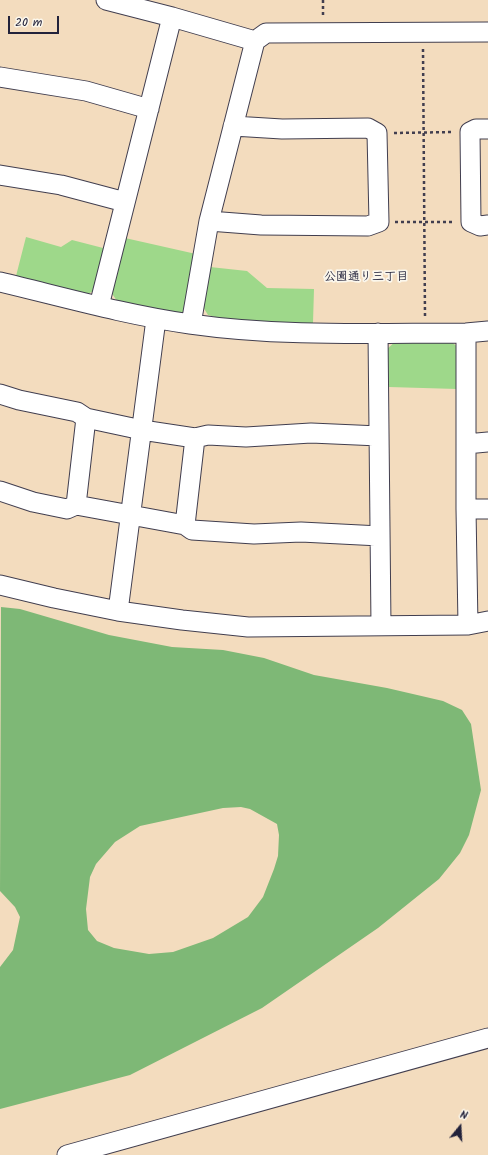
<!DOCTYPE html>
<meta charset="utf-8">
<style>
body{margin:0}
#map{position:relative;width:488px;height:1155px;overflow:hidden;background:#f3dcbe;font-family:Kalam,sans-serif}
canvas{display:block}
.north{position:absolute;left:440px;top:1107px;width:40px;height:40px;-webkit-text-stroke:3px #fbf7ec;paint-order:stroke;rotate:18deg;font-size:11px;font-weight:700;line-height:16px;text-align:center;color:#22223b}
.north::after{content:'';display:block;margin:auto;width:14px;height:18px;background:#22223b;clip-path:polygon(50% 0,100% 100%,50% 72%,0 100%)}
.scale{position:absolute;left:8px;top:16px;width:51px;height:18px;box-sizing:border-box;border:2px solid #22223b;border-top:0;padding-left:5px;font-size:12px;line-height:14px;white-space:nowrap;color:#22223b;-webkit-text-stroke:3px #fbf7ec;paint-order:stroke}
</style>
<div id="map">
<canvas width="488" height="1155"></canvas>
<div class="north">N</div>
<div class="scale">20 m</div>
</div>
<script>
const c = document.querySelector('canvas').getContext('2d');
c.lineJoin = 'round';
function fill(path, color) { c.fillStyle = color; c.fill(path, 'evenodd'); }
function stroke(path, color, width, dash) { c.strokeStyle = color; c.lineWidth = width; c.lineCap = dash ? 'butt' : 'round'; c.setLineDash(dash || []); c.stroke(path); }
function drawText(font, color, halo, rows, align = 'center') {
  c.font = font + ' Kalam,"Klee One",sans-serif'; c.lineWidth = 3.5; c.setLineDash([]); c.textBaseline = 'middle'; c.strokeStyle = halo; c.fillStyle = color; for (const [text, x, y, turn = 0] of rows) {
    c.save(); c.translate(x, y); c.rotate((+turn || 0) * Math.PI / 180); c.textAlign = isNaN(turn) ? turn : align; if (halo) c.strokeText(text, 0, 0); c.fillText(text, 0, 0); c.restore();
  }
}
fill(new Path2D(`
 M 26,237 L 61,247 L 72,240 L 107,249 L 95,290 L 88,294 L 16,276 Z
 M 125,238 L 196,254 L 188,307 L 181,314 L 117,301 L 111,292 Z
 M 210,267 L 247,271 L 267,288 L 314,289 L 313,323 C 278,323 242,325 208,315 L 203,307 Z
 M 397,340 L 449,340 L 459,348 L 457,389 L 389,387 L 386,350 Z`), '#9ed88a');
fill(new Path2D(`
 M 1,607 L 20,609 L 109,635 L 172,647 L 223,650 L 264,658 L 314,675 L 387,688 L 443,701 L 462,710 L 471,724 L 481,790 L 469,835 L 460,853 L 439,879 L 378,928 L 262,1008 L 130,1075 L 0,1109 L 0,967 L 13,950 L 20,917 L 15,907 L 0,891 ZM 241,807 L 250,809 L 277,824 L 279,835 L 278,856 L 274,869 L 263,897 L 248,917 L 213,938 L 173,952 L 149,954 L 114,948 L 97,941 L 88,930 L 86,909 L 90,877 L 96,864 L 115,842 L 140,826 L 223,808 Z`), '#7eb876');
const minor = new Path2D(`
 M 106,0 L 172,17
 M 0,77 L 86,91 L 149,109
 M 488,129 L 476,129 L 470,132 L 471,222 L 480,226 L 488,225
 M 0,175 L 61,185 L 125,202
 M 209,221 L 261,225 L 368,226 L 379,222 L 377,133 L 368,128 L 282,129 L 233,126
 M 0,282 C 63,297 126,315 190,324 C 281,337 373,333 466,333 L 488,331
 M 99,306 L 172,17 L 255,41
 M 191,324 L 209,221 L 255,41 L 266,33 L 488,32
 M 378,333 L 381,626
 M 466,333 L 466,509 L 468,625
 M 0,394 L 19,400 L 77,412 L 86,418 L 76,505 L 67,509 L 33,502 L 0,491
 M 86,418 L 142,430 L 195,438
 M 379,436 L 311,433 L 246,437 L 208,435 L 195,438 L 185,525 L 192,530 L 254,534 L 301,532 L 380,536
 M 466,444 L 488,442
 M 76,505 L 185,525
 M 466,509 L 488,509
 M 0,585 L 54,598 L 118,611 L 182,620 L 248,627 L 468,625 L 488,621
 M 118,611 L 156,319
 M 67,1155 L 488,1038`);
stroke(minor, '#413e4f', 21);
stroke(new Path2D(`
 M 323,15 L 323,0
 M 423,49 L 425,316
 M 394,133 L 453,132
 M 395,222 L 454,222`), '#413e4f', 2.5, [3, 3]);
stroke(minor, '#fff', 19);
drawText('bold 12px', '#22223b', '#fbf7ec', [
 ["公園通り三丁目",366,278]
]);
</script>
